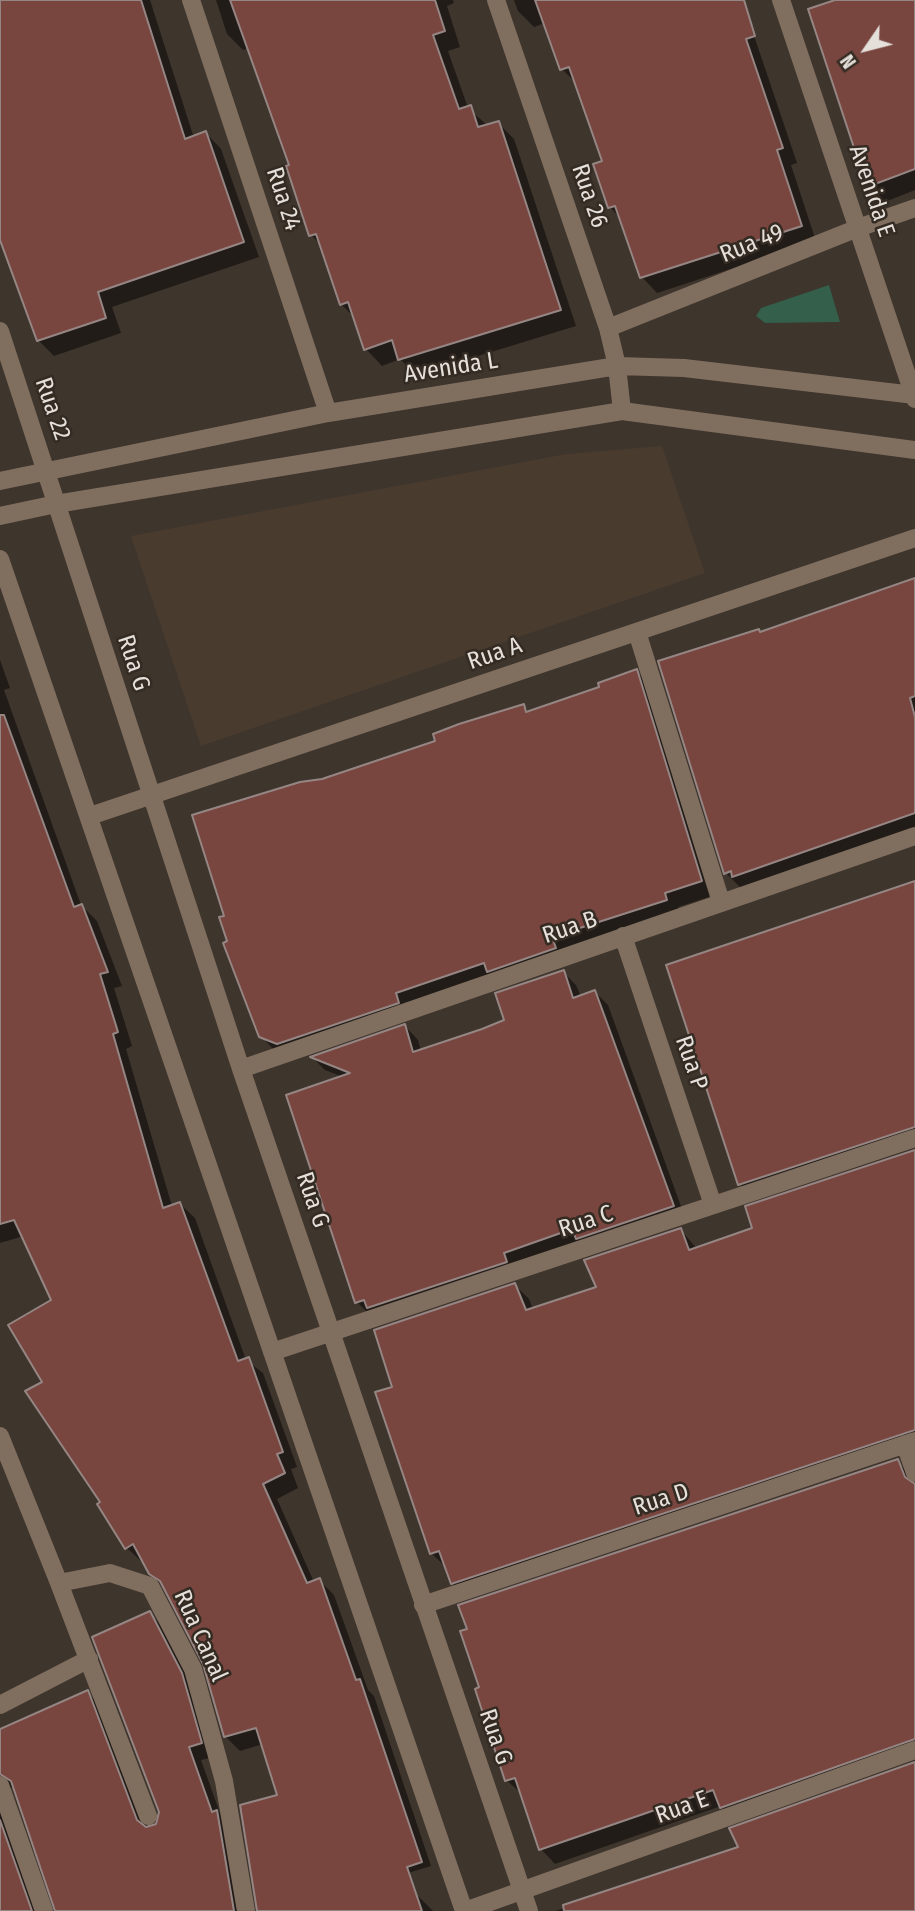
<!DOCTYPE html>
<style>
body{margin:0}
#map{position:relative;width:915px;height:1911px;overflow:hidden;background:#3e352d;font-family:"Fira Sans Condensed",sans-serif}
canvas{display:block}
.north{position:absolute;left:831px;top:14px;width:70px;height:70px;-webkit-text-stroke:5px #342b23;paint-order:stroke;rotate:235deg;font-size:19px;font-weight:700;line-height:28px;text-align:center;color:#e6e0db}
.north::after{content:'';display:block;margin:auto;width:24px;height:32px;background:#e6e0db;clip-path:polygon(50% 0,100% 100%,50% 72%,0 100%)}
</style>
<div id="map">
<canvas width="915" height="1911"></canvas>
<div class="north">N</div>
</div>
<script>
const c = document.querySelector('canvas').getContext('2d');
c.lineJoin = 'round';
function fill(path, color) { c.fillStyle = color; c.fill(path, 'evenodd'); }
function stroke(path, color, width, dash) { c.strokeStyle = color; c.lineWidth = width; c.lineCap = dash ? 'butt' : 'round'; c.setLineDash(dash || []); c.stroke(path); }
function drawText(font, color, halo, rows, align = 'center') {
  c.font = font + ' "Fira Sans Condensed",sans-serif'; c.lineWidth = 5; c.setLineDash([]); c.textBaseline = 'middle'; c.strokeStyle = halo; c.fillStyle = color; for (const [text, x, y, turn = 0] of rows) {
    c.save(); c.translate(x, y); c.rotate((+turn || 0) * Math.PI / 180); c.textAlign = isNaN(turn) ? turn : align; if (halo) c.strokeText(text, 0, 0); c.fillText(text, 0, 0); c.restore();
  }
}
fill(new Path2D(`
 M 662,446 L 705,573 L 201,746 L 131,536 L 566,454 Z`), '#4a3b2f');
fill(new Path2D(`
 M 829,285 L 840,322 L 765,323 L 756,316 L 761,308 Z`), '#335f4b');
fill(new Path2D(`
 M 0,0 L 150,0 L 194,138 L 206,133 L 221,149 L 259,257 L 112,307 L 121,333 L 54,356 L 38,340 L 0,210 Z
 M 216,0 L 453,0 L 454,3 L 447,6 L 460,47 L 448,51 L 468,108 L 488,126 L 498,123 L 514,139 L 576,326 L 416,375 L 400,359 L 382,366 L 366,349 L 355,318 L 341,304 L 323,247 L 311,235 L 291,166 L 249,48 L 243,50 L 227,34 Z
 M 514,0 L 742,0 L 797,163 L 791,165 L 816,241 L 657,293 L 642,277 L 621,219 L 610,207 L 605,163 L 578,85 L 562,69 L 545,23 L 534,27 L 518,11 Z
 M 841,0 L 915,0 L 915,190 L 885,202 L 869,186 Z
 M 915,579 L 915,834 L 741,888 L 726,873 L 761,634 Z
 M 0,660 L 10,688 L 4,690 L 81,905 L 97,921 L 122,986 L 114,988 L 132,1046 L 126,1049 L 172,1206 L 180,1204 L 195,1218 L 246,1360 L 263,1373 L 297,1467 L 291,1469 L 298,1488 L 277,1499 L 314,1582 L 319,1580 L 334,1595 L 368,1690 L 374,1696 L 431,1866 L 284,1911 L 269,1911 L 280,1796 L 263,1744 L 240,1751 L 225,1736 L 205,1663 L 166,1587 L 144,1561 L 142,1562 L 127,1548 L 103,1503 L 44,1383 L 53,1301 L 24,1236 L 0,1243 Z
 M 636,671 L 650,685 L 715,895 L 678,907 L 680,913 L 275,1051 L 261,1036 L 229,942 L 227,917 L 322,781 L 437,743 L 523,706 L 530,713 L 602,688 Z
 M 915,883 L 915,1132 L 753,1197 L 740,1184 Z
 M 563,972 L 576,985 L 581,997 L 595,992 L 608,1005 L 686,1220 L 370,1315 L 357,1302 L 343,1077 L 325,1070 L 313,1058 L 405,1026 L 418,1040 L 421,1051 L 507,1021 Z
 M 915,1187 L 915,1448 L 467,1597 L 452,1583 L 446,1567 L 431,1553 L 394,1388 L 515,1285 L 529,1299 L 533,1309 L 598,1288 L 681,1230 L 697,1249 Z
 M 898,1461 L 915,1483 L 915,1739 L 909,1741 L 915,1757 L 736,1821 L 721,1806 L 555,1864 L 541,1849 L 522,1794 L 506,1780 Z
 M 150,1613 L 163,1627 L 196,1689 L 214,1757 L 201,1760 L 221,1816 L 231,1826 L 245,1911 L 56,1911 L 15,1787 L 10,1788 L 40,1911 L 0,1911 L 0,1736 L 52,1710 L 51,1706 L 87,1692 L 101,1706 L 148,1828 L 158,1825 L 160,1812 Z
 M 915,1773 L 915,1911 L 556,1911 L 740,1848 Z
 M 416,1894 L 433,1911 L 377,1911 Z`), '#0007');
const building = new Path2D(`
 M 0,0 L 141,0 L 185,139 L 206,131 L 244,242 L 98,292 L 106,318 L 37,341 L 0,240 Z
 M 230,0 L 435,0 L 445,31 L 433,35 L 459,109 L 471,105 L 478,127 L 499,121 L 561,310 L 398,360 L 392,340 L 364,350 L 348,302 L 340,305 L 316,234 L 309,236 L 286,166 L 289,165 Z
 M 535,0 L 744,0 L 755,36 L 746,39 L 783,148 L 777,150 L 802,226 L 640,278 L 615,206 L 608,208 L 593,164 L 602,161 L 569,67 L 560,70 Z
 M 835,0 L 915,0 L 915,169 L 867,187 L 808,9 Z
 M 915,578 L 915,696 L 910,698 L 915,717 L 915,813 L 732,877 L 731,871 L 724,874 L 658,661 L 759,629 L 760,632 Z
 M 637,669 L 702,881 L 665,893 L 667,900 L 552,937 L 556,948 L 487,972 L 484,963 L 396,993 L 399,1003 L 277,1044 L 259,1037 L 223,943 L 227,941 L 219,917 L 224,916 L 192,815 L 300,782 L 322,779 L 435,741 L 433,734 L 459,724 L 524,704 L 526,712 L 599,687 L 598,683 Z
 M 0,715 L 4,715 L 74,907 L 82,904 L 108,972 L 100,974 L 118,1032 L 113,1034 L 163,1208 L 180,1202 L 238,1361 L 249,1357 L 283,1452 L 277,1454 L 285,1473 L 263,1484 L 307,1583 L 320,1578 L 356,1680 L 360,1679 L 422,1862 L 407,1867 L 422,1911 L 257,1911 L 240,1805 L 277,1795 L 256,1728 L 224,1737 L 203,1664 L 160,1581 L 149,1574 L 133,1544 L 125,1549 L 97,1504 L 100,1502 L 25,1391 L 42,1382 L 8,1325 L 51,1300 L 14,1220 L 0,1224 Z
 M 915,881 L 915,1127 L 738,1185 L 666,965 Z
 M 564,970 L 573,998 L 595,990 L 674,1206 L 576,1239 L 572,1229 L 504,1253 L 507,1262 L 367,1308 L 364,1300 L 355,1303 L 286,1095 L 350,1073 L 310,1057 L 405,1024 L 413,1052 L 482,1029 L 504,1020 L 495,993 Z
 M 915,1150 L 915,1430 L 451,1584 L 439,1551 L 430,1554 L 375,1392 L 392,1387 L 374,1330 L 515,1283 L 526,1310 L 596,1287 L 584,1260 L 681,1228 L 689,1250 L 752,1228 L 745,1206 Z
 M 898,1459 L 905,1477 L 915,1484 L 915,1739 L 720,1808 L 713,1790 L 539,1850 L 515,1778 L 505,1781 L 475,1689 L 479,1687 L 460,1631 L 467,1629 L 458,1605 Z
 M 150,1611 L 182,1673 L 202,1743 L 189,1747 L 212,1812 L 217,1810 L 234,1911 L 55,1911 L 11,1781 L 0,1774 L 0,1729 L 88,1690 L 137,1820 L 146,1827 L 156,1824 L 159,1812 L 92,1637 Z
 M 915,1762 L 915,1911 L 564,1911 L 563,1905 L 738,1847 L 729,1828 Z
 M 0,1820 L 32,1911 L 0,1911 Z`);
fill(building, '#78453f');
stroke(building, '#958684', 2);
stroke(new Path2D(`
 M 191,0 L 328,413
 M 496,0 L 608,328 L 617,366 L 622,411
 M 781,0 L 915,399
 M 608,328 L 858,228 L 915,208
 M 0,331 L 241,1069 L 529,1911
 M 0,481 L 328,413 L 617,366 L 684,368 L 915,395
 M 0,516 L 56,504 L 622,411 L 915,450
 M 0,559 L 464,1911
 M 637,632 L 721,902
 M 90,816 L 915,538
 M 623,936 L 713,1205
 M 241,1069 L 915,836
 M 272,1352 L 915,1138
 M 0,1436 L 59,1583 L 110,1573 L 150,1586 L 193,1669 L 224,1781 L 246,1911
 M 905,1444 L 915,1473
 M 59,1583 L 148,1816
 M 423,1605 L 915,1441
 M 0,1705 L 89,1659
 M 0,1785 L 44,1911
 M 465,1911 L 915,1750`), '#806f5f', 18);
drawText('24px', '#e6e0db', '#342b23', [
 ["Avenida E",871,191,71],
 ["Rua 26",589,196,71],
 ["Rua 24",283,199,72],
 ["Rua 49",752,244,-22],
 ["Avenida L",451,368,-9],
 ["Rua 22",52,409,71],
 ["Rua A",495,654,-19],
 ["Rua G",133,663,72],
 ["Rua B",570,928,-19],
 ["Rua P",691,1063,71],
 ["Rua G",312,1200,71],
 ["Rua C",586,1222,-18],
 ["Rua D",661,1500,-18],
 ["Rua Canal",200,1636,66],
 ["Rua G",495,1737,71],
 ["Rua E",682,1808,-20]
]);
</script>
